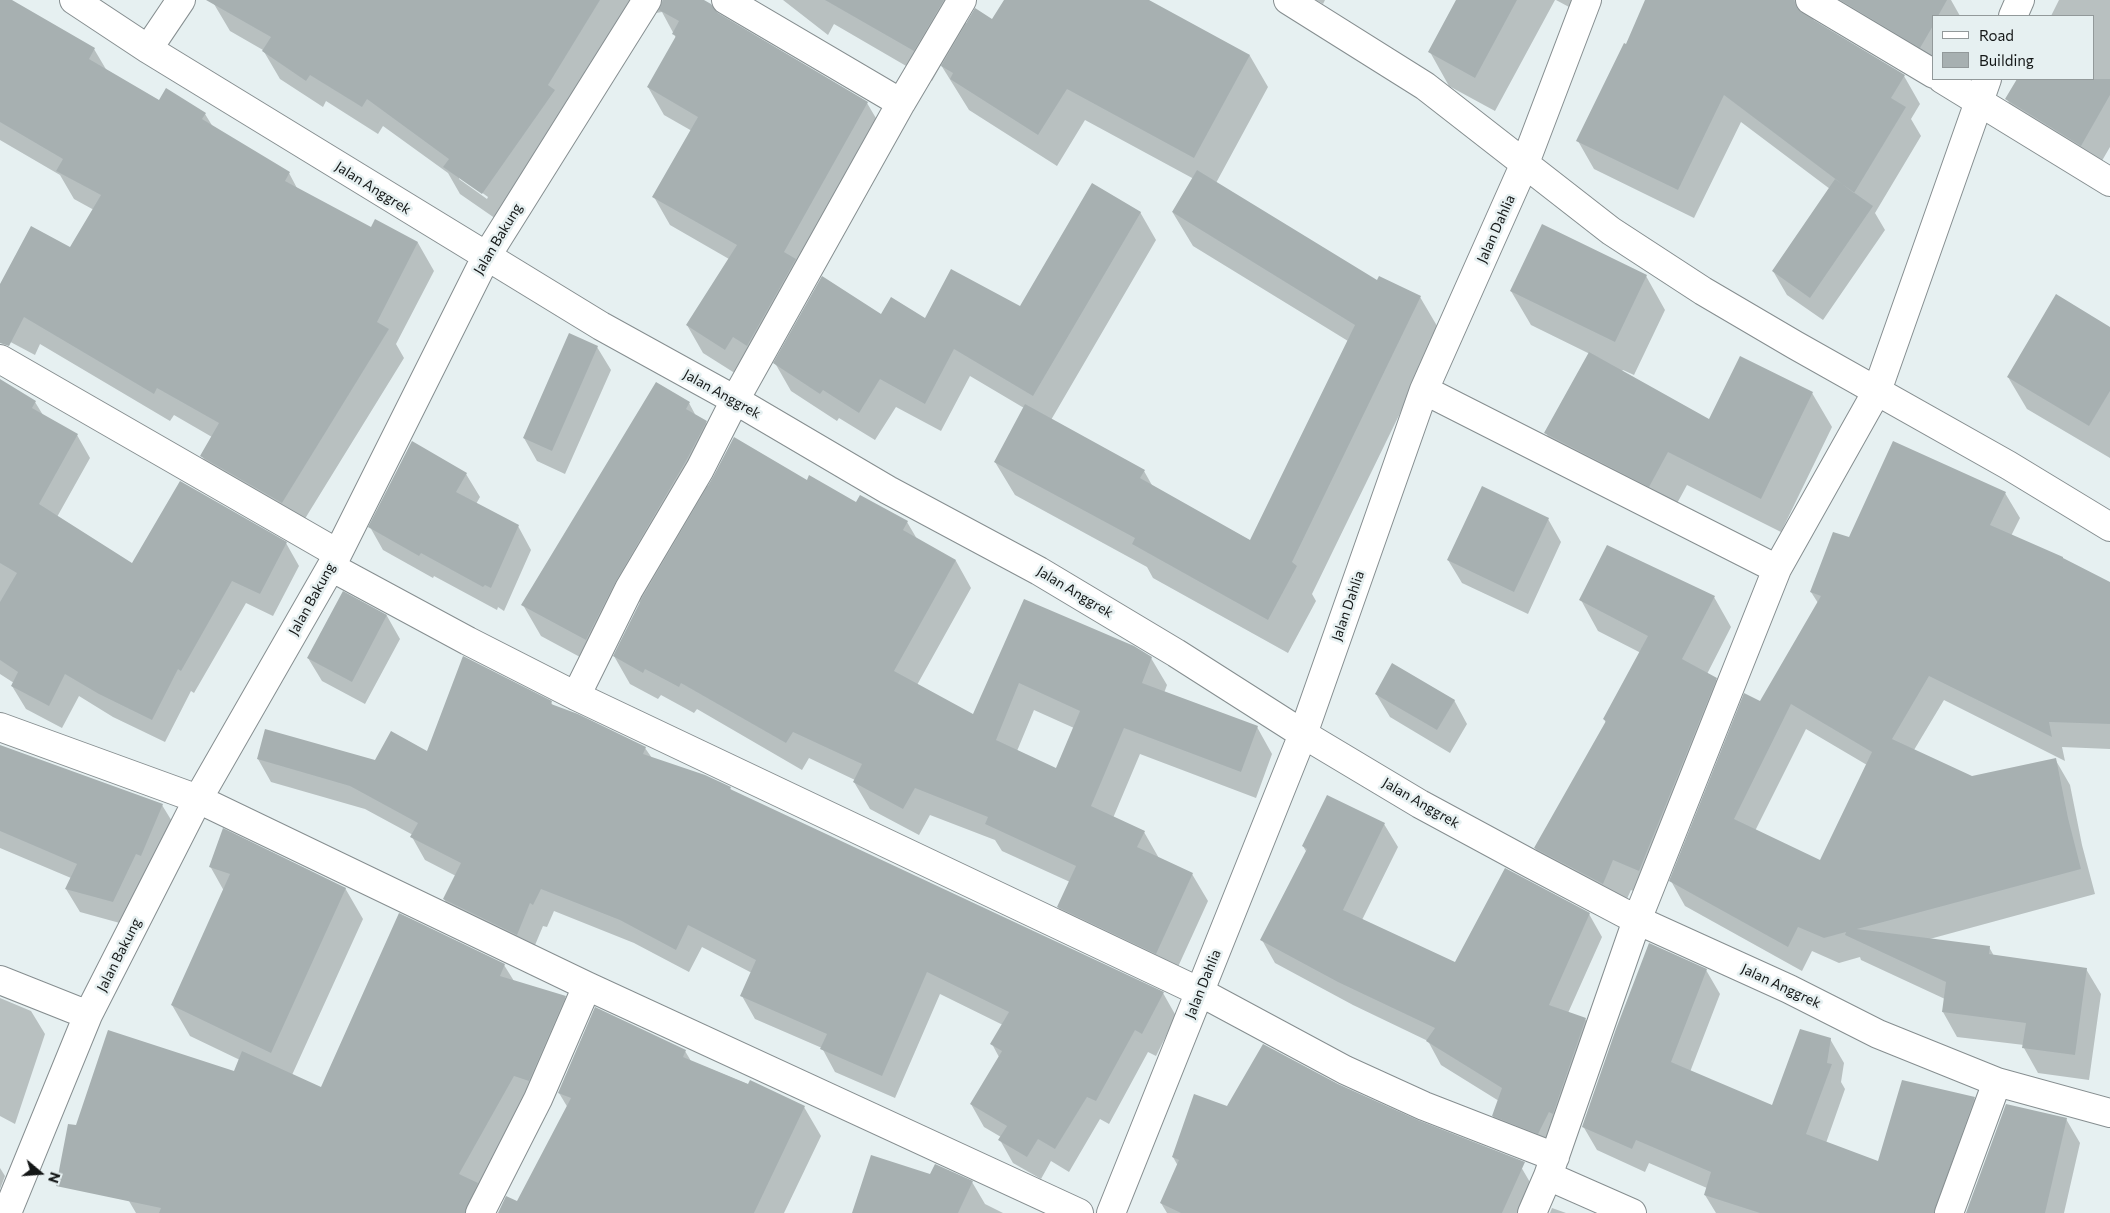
<!DOCTYPE html>
<style>
body{margin:0}
#map{position:relative;width:2110px;height:1213px;overflow:hidden;background:#e6f0f1;font-family:Commissioner,sans-serif}
canvas{display:block}
.legend{position:absolute;left:1932px;top:15px;width:162px;height:65px;box-sizing:border-box;background:#e6f0f1;border:1px solid #92999a;margin:0;padding:6px 9px;list-style:none;font-size:15px;color:#141717}
.legend li{display:flex;align-items:center;gap:10px;height:25px}
.legend b{width:25px;border:1px solid #92999a}
.north{position:absolute;left:15px;top:1148px;width:50px;height:50px;-webkit-text-stroke:4px #e6f0f1;paint-order:stroke;rotate:108deg;font-size:14px;font-weight:700;line-height:20px;text-align:center;color:#141717}
.north::after{content:'';display:block;margin:auto;width:18px;height:22px;background:#141717;clip-path:polygon(50% 0,100% 100%,50% 72%,0 100%)}
</style>
<div id="map">
<canvas width="2110" height="1213"></canvas>
<ul class="legend">
<li><b style="height:6px;background:#fff"></b>Road</li>
<li><b style="height:14px;background:#a7b0b1"></b>Building</li>
</ul>
<div class="north">N</div>
</div>
<script>
const c = document.querySelector('canvas').getContext('2d');
c.lineJoin = 'round';
function fill(path, color) { c.fillStyle = color; c.fill(path, 'evenodd'); }
function stroke(path, color, width, dash) { c.strokeStyle = color; c.lineWidth = width; c.lineCap = dash ? 'butt' : 'round'; c.setLineDash(dash || []); c.stroke(path); }
function drawText(font, color, halo, rows, align = 'center') {
  c.font = font + ' Commissioner,sans-serif'; c.lineWidth = 5; c.setLineDash([]); c.textBaseline = 'middle'; c.strokeStyle = halo; c.fillStyle = color; for (const [text, x, y, turn = 0] of rows) {
    c.save(); c.translate(x, y); c.rotate((+turn || 0) * Math.PI / 180); c.textAlign = isNaN(turn) ? turn : align; if (halo) c.strokeText(text, 0, 0); c.fillText(text, 0, 0); c.restore();
  }
}
fill(new Path2D(`
 M 0,0 L 10,0 L 94,49 L 107,71 L 160,101 L 205,114 L 213,127 L 289,173 L 298,190 L 371,229 L 375,221 L 418,243 L 434,271 L 396,344 L 404,358 L 298,530 L 218,484 L 202,456 L 212,437 L 174,415 L 170,421 L 40,344 L 35,355 L 3,338 L 0,332 L 0,286 L 70,248 L 94,210 L 74,199 L 60,175 L 0,140 Z
 M 216,0 L 701,0 L 717,14 L 867,103 L 883,130 L 741,377 L 703,353 L 687,325 L 729,259 L 670,225 L 654,197 L 692,131 L 664,115 L 648,87 L 676,38 L 662,12 L 656,13 L 648,21 L 499,221 L 460,194 L 448,173 L 383,126 L 378,134 L 326,101 L 323,107 L 280,79 L 263,50 L 230,31 L 214,4 ZM 459,176 L 488,197 L 487,199 L 459,179 Z
 M 783,0 L 965,0 L 960,13 L 967,25 L 993,20 L 1005,0 L 1127,0 L 1162,8 L 1250,56 L 1268,87 L 1216,183 L 1377,281 L 1420,297 L 1440,331 L 1312,594 L 1316,601 L 1288,653 L 1153,578 L 1147,567 L 1015,495 L 995,462 L 1024,408 L 970,376 L 941,431 L 896,407 L 875,440 L 839,418 L 837,421 L 791,391 L 775,363 L 881,316 L 925,319 L 1020,307 L 1140,212 L 1156,240 L 1051,420 L 1144,471 L 1153,487 L 1251,541 L 1348,341 L 1193,246 L 1173,213 L 1194,179 L 1085,120 L 1057,166 L 969,110 L 941,65 L 932,81 L 834,24 L 828,35 Z
 M 1316,0 L 1325,0 L 1323,4 Z
 M 1458,0 L 1555,0 L 1495,111 L 1449,86 L 1430,52 Z
 M 1556,0 L 1573,0 L 1569,7 Z
 M 1647,0 L 1951,0 L 1960,16 L 1934,16 L 1934,73 L 1819,14 L 1812,21 L 1904,76 L 1920,104 L 1911,119 L 1921,136 L 1875,213 L 1885,230 L 1823,320 L 1787,295 L 1773,271 L 1830,189 L 1741,122 L 1694,218 L 1594,169 L 1578,141 L 1627,46 Z
 M 2059,0 L 2110,0 L 2110,147 L 2096,171 L 2022,126 L 2007,99 L 2018,79 L 2094,79 L 2094,16 L 2051,16 Z
 M 1646,276 L 1665,310 L 1634,375 L 1623,370 L 1622,371 L 1710,421 L 1741,358 L 1812,393 L 1832,427 L 1781,532 L 1687,485 L 1668,520 L 1565,467 L 1546,433 L 1590,354 L 1531,325 L 1511,291 Z
 M 2110,328 L 2110,458 L 2027,409 L 2008,377 Z
 M 597,347 L 611,370 L 565,474 L 537,461 L 524,438 Z
 M 0,397 L 35,402 L 43,415 L 77,435 L 90,458 L 57,517 L 133,565 L 286,543 L 299,566 L 273,616 L 246,603 L 194,693 L 191,691 L 165,742 L 113,717 L 79,696 L 62,728 L 26,709 L 12,686 L 14,683 L 0,674 Z
 M 689,403 L 696,416 L 706,422 L 724,453 L 707,486 L 807,481 L 857,503 L 907,522 L 917,539 L 956,561 L 971,588 L 917,685 L 974,716 L 1025,601 L 1151,658 L 1167,685 L 1164,693 L 1257,727 L 1272,754 L 1256,798 L 1140,754 L 1113,818 L 1144,832 L 1160,860 L 1192,874 L 1208,901 L 1172,980 L 1074,934 L 1058,907 L 1070,882 L 1002,851 L 995,840 L 930,815 L 919,835 L 870,809 L 854,782 L 855,780 L 809,758 L 802,770 L 697,709 L 694,713 L 661,695 L 658,699 L 630,684 L 614,656 L 641,603 L 639,602 L 633,612 L 604,670 L 541,636 L 523,605 ZM 1034,710 L 1074,728 L 1056,769 L 1017,751 Z
 M 466,474 L 480,497 L 476,504 L 518,526 L 531,550 L 504,611 L 498,607 L 497,610 L 434,576 L 433,578 L 383,550 L 370,527 Z
 M 2005,493 L 2020,518 L 2011,536 L 2110,584 L 2110,749 L 2062,747 L 2065,761 L 1944,700 L 1914,750 L 1971,777 L 2055,759 L 2070,785 L 2082,845 L 2095,894 L 1926,940 L 1989,947 L 1994,956 L 2086,969 L 2101,994 L 2089,1080 L 2038,1073 L 2024,1048 L 2024,1045 L 1957,1037 L 1943,1012 L 1945,999 L 1861,960 L 1860,957 L 1839,963 L 1812,951 L 1802,971 L 1685,906 L 1671,881 L 1760,703 L 1818,603 L 1811,592 L 1849,539 ZM 1806,729 L 1867,765 L 1821,862 L 1755,831 Z
 M 1548,519 L 1561,542 L 1528,614 L 1462,583 L 1448,560 Z
 M 343,593 L 387,616 L 400,639 L 365,704 L 322,681 L 308,658 Z
 M 1714,597 L 1731,627 L 1707,674 L 1716,679 L 1733,709 L 1656,901 L 1631,890 L 1620,914 L 1553,878 L 1535,848 L 1606,723 L 1604,719 L 1641,653 L 1598,631 L 1581,600 Z
 M 1376,694 L 1454,700 L 1467,724 L 1450,753 L 1390,717 Z
 M 551,702 L 553,706 L 645,748 L 652,758 L 730,788 L 732,791 L 1163,993 L 1176,1016 L 1156,1056 L 1148,1052 L 1109,1124 L 1100,1119 L 1069,1172 L 1051,1161 L 1041,1179 L 1013,1163 L 1000,1140 L 1001,1137 L 984,1127 L 971,1104 L 999,1057 L 992,1044 L 1003,1025 L 940,994 L 895,1098 L 835,1072 L 822,1048 L 755,1019 L 742,996 L 752,973 L 702,947 L 689,972 L 634,943 L 554,911 L 547,927 L 543,926 L 530,957 L 457,922 L 444,899 L 456,876 L 425,860 L 412,837 L 413,835 L 365,809 L 271,782 L 258,759 L 376,761 L 427,753 Z
 M 0,746 L 162,805 L 176,828 L 127,925 L 80,912 L 66,889 L 71,878 L 0,848 Z
 M 1384,824 L 1398,847 L 1362,920 L 1455,964 L 1589,914 L 1602,937 L 1568,1013 L 1585,1019 L 1599,1042 L 1552,1156 L 1507,1139 L 1493,1116 L 1499,1101 L 1441,1065 L 1428,1041 L 1353,1005 L 1275,963 L 1262,940 L 1307,853 L 1303,846 Z
 M 210,866 L 345,888 L 363,919 L 292,1075 L 322,1088 L 504,965 L 514,981 L 565,997 L 582,1026 L 494,1213 L 136,1213 L 129,1201 L 235,1072 L 240,1060 L 190,1036 L 172,1005 L 224,891 Z
 M 1706,970 L 1720,994 L 1690,1072 L 1772,1107 L 1830,1039 L 1844,1063 L 1841,1082 L 1845,1089 L 1826,1143 L 1879,1162 L 1974,1098 L 1988,1122 L 1955,1213 L 1716,1213 L 1705,1195 L 1707,1188 L 1649,1163 L 1645,1172 L 1597,1150 L 1583,1126 Z
 M 0,998 L 31,1011 L 45,1034 L 15,1124 L 0,1116 Z
 M 685,1051 L 691,1061 L 804,1107 L 821,1136 L 784,1213 L 499,1213 L 518,1202 L 568,1108 L 559,1093 Z
 M 1337,1085 L 1417,1121 L 1517,1160 L 1531,1184 L 1530,1213 L 1167,1213 L 1161,1203 L 1178,1166 L 1173,1157 L 1228,1108 Z
 M 2066,1119 L 2080,1143 L 2064,1213 L 1967,1213 Z
 M 0,1168 L 5,1176 L 0,1189 Z
 M 931,1175 L 972,1182 L 985,1204 L 1003,1213 L 853,1213 Z
 M 1552,1208 L 1566,1213 L 1550,1213 Z`), '#0003');
fill(new Path2D(`
 M 0,0 L 12,0 L 95,48 L 89,59 L 159,100 L 166,88 L 206,113 L 202,119 L 290,172 L 285,181 L 371,227 L 375,219 L 418,242 L 377,322 L 389,329 L 282,503 L 200,456 L 219,423 L 157,388 L 154,394 L 24,317 L 9,346 L 0,343 L 0,284 L 31,226 L 70,247 L 101,195 L 56,171 L 63,159 L 0,122 Z
 M 206,0 L 600,0 L 548,85 L 555,90 L 482,194 L 443,167 L 449,159 L 367,99 L 362,107 L 310,75 L 306,81 L 262,51 L 271,37 Z
 M 663,0 L 704,0 L 711,4 L 718,13 L 868,102 L 784,252 L 796,259 L 747,346 L 733,337 L 725,350 L 686,325 L 737,245 L 652,197 L 698,117 L 647,87 L 676,36 L 672,34 L 679,21 L 659,10 Z
 M 825,0 L 944,0 L 914,51 Z
 M 1004,0 L 1149,0 L 1250,55 L 1194,158 L 1067,89 L 1038,135 L 950,79 L 953,73 L 941,66 L 975,8 L 992,19 Z
 M 1456,0 L 1517,0 L 1475,78 L 1428,52 Z
 M 1645,0 L 1794,0 L 1797,8 L 1802,13 L 1905,75 L 1891,98 L 1906,107 L 1854,193 L 1724,95 L 1678,190 L 1576,141 L 1624,43 L 1626,44 Z
 M 1840,0 L 1947,0 L 1938,16 L 1934,16 L 1934,24 L 1920,48 Z
 M 2017,79 L 2110,79 L 2110,95 L 2081,146 L 2005,99 Z
 M 1197,170 L 1377,280 L 1379,276 L 1421,296 L 1292,562 L 1297,566 L 1268,620 L 1132,544 L 1135,538 L 994,462 L 1025,404 L 1145,470 L 1140,478 L 1250,540 L 1355,325 L 1172,212 Z
 M 1835,179 L 1873,206 L 1810,298 L 1772,271 Z
 M 1092,183 L 1141,212 L 1033,396 L 954,349 L 925,404 L 880,379 L 859,413 L 823,390 L 820,394 L 773,363 L 822,276 L 881,314 L 891,297 L 925,318 L 951,269 L 1020,306 Z
 M 1542,224 L 1647,275 L 1615,342 L 1510,291 Z
 M 2056,294 L 2110,327 L 2110,391 L 2089,426 L 2007,377 Z
 M 569,333 L 598,346 L 552,451 L 523,438 Z
 M 1589,352 L 1709,419 L 1740,356 L 1813,392 L 1761,499 L 1668,452 L 1649,487 L 1544,433 Z
 M 0,379 L 36,401 L 32,408 L 78,434 L 39,504 L 132,563 L 180,481 L 287,542 L 260,594 L 232,581 L 181,671 L 178,669 L 152,720 L 99,694 L 65,674 L 49,706 L 11,686 L 18,672 L 0,660 L 0,602 L 17,573 L 0,563 Z
 M 656,382 L 690,402 L 686,409 L 707,421 L 686,461 L 616,581 L 586,640 L 521,605 Z
 M 734,437 L 807,480 L 809,475 L 856,502 L 860,495 L 908,521 L 903,530 L 956,560 L 894,671 L 973,714 L 1024,599 L 1134,646 L 1152,657 L 1142,683 L 1258,726 L 1241,772 L 1124,728 L 1091,806 L 1145,831 L 1137,847 L 1193,873 L 1156,954 L 1057,907 L 1076,866 L 985,824 L 988,817 L 915,788 L 903,809 L 853,782 L 862,764 L 793,732 L 786,743 L 681,683 L 679,687 L 645,669 L 643,673 L 613,656 L 643,596 L 713,477 ZM 1019,683 L 1080,711 L 1056,768 L 996,740 Z
 M 412,441 L 467,473 L 456,492 L 519,525 L 491,588 L 485,585 L 483,587 L 421,553 L 419,556 L 368,527 Z
 M 1893,441 L 2006,492 L 1990,525 L 2063,557 L 2063,558 L 2110,582 L 2110,724 L 2049,722 L 2052,737 L 1929,676 L 1892,739 L 1972,776 L 2056,758 L 2068,818 L 2081,869 L 1857,929 L 1990,946 L 1989,954 L 2087,968 L 2075,1055 L 2022,1048 L 2026,1023 L 1942,1012 L 1946,982 L 1845,935 L 1846,932 L 1824,938 L 1798,927 L 1788,947 L 1669,881 L 1744,693 L 1760,701 L 1821,596 L 1810,592 L 1833,532 L 1849,537 ZM 1791,704 L 1872,752 L 1820,860 L 1734,819 Z
 M 1482,486 L 1549,518 L 1514,592 L 1447,560 Z
 M 1607,545 L 1715,596 L 1682,659 L 1717,678 L 1639,871 L 1613,860 L 1603,884 L 1534,848 L 1606,721 L 1603,719 L 1648,636 L 1579,600 Z
 M 343,591 L 387,615 L 352,682 L 307,658 Z
 M 463,656 L 552,701 L 551,704 L 578,714 L 646,747 L 643,754 L 705,775 L 731,787 L 730,789 L 1164,992 L 1142,1034 L 1135,1030 L 1096,1101 L 1087,1097 L 1055,1149 L 1038,1139 L 1027,1157 L 998,1140 L 1007,1126 L 970,1104 L 1002,1051 L 990,1044 L 1009,1012 L 927,972 L 882,1076 L 820,1049 L 827,1034 L 740,996 L 756,960 L 688,925 L 676,950 L 620,920 L 541,889 L 533,905 L 530,903 L 517,935 L 443,899 L 461,863 L 410,837 L 418,823 L 350,786 L 257,759 L 265,729 L 375,760 L 391,731 L 427,751 Z
 M 1392,663 L 1455,700 L 1437,730 L 1375,694 Z
 M 0,745 L 163,804 L 141,856 L 136,854 L 113,902 L 65,889 L 77,864 L 0,831 Z
 M 1327,795 L 1385,823 L 1343,910 L 1455,962 L 1505,868 L 1590,913 L 1549,1005 L 1586,1018 L 1553,1114 L 1549,1112 L 1538,1134 L 1492,1116 L 1502,1088 L 1426,1041 L 1435,1028 L 1338,982 L 1260,940 L 1307,849 L 1302,846 Z
 M 223,828 L 346,888 L 271,1053 L 171,1005 L 230,874 L 209,867 Z
 M 399,913 L 505,964 L 500,976 L 566,996 L 529,1081 L 514,1076 L 459,1174 L 478,1183 L 465,1213 L 159,1213 L 161,1208 L 56,1186 L 68,1124 L 76,1125 L 108,1030 L 234,1071 L 242,1051 L 321,1087 Z
 M 1649,943 L 1707,969 L 1671,1062 L 1772,1105 L 1800,1029 L 1831,1038 L 1827,1063 L 1832,1064 L 1806,1134 L 1878,1161 L 1902,1080 L 1975,1097 L 1934,1213 L 1760,1213 L 1704,1195 L 1711,1172 L 1636,1140 L 1632,1149 L 1582,1127 L 1616,1029 Z
 M 595,1007 L 686,1050 L 683,1057 L 748,1084 L 750,1080 L 805,1106 L 754,1213 L 498,1213 L 506,1196 L 517,1201 L 571,1098 L 558,1093 Z
 M 1263,1044 L 1338,1084 L 1418,1120 L 1525,1162 L 1502,1213 L 1181,1213 L 1160,1203 L 1179,1160 L 1172,1157 L 1194,1094 L 1227,1106 Z
 M 2006,1104 L 2067,1118 L 2045,1213 L 1966,1213 Z
 M 871,1155 L 930,1174 L 935,1164 L 973,1181 L 958,1213 L 852,1213 Z`), '#a7b0b1');
const minor = new Path2D(`
 M 74,0 L 148,49 L 601,326 L 735,400 L 888,490 L 1039,571 L 1176,653 L 1303,734 L 1420,804 L 1531,864 L 1637,920 L 1789,989 L 1878,1034 L 1997,1082 L 2110,1113
 M 726,0 L 901,103
 M 1288,0 L 1425,86 L 1611,231 L 1703,291 L 1795,345 L 2008,465 L 2110,527
 M 1810,0 L 1934,74
 M 2013,16 L 2020,0
 M 148,49 L 181,0
 M 1942,79 L 2110,182
 M 0,359 L 337,553
 M 1424,390 L 1777,569
 M 331,567 L 468,641 L 576,696 L 1200,992 L 1345,1070 L 1424,1106 L 1555,1157
 M 576,696 L 629,589 L 700,469 L 735,400 L 901,103 L 962,0
 M 0,727 L 198,799 L 587,986 L 1079,1213
 M 0,980 L 88,1015
 M 1548,1176 L 1632,1213
 M 7,1213 L 88,1015 L 198,799 L 331,567 L 486,257 L 647,0
 M 480,1213 L 538,1099 L 587,986
 M 1111,1213 L 1303,734 L 1424,390 L 1525,163 L 1587,0
 M 1532,1213 L 1548,1176 L 1637,920 L 1777,569 L 1877,391 L 1987,79
 M 1949,1213 L 1997,1082`);
stroke(minor, '#868e90', 30);
stroke(minor, '#fff', 28);
drawText('14px', '#141717', '#e6f0f1', [
 ["Jalan Anggrek",373,188,32],
 ["Jalan Dahlia",1496,229,-66],
 ["Jalan Bakung",498,239,-59],
 ["Jalan Anggrek",722,394,29],
 ["Jalan Anggrek",1075,592,31],
 ["Jalan Bakung",312,599,-61],
 ["Jalan Dahlia",1348,606,-71],
 ["Jalan Anggrek",1421,803,30],
 ["Jalan Bakung",119,955,-63],
 ["Jalan Dahlia",1203,984,-68],
 ["Jalan Anggrek",1781,986,25]
]);
</script>
